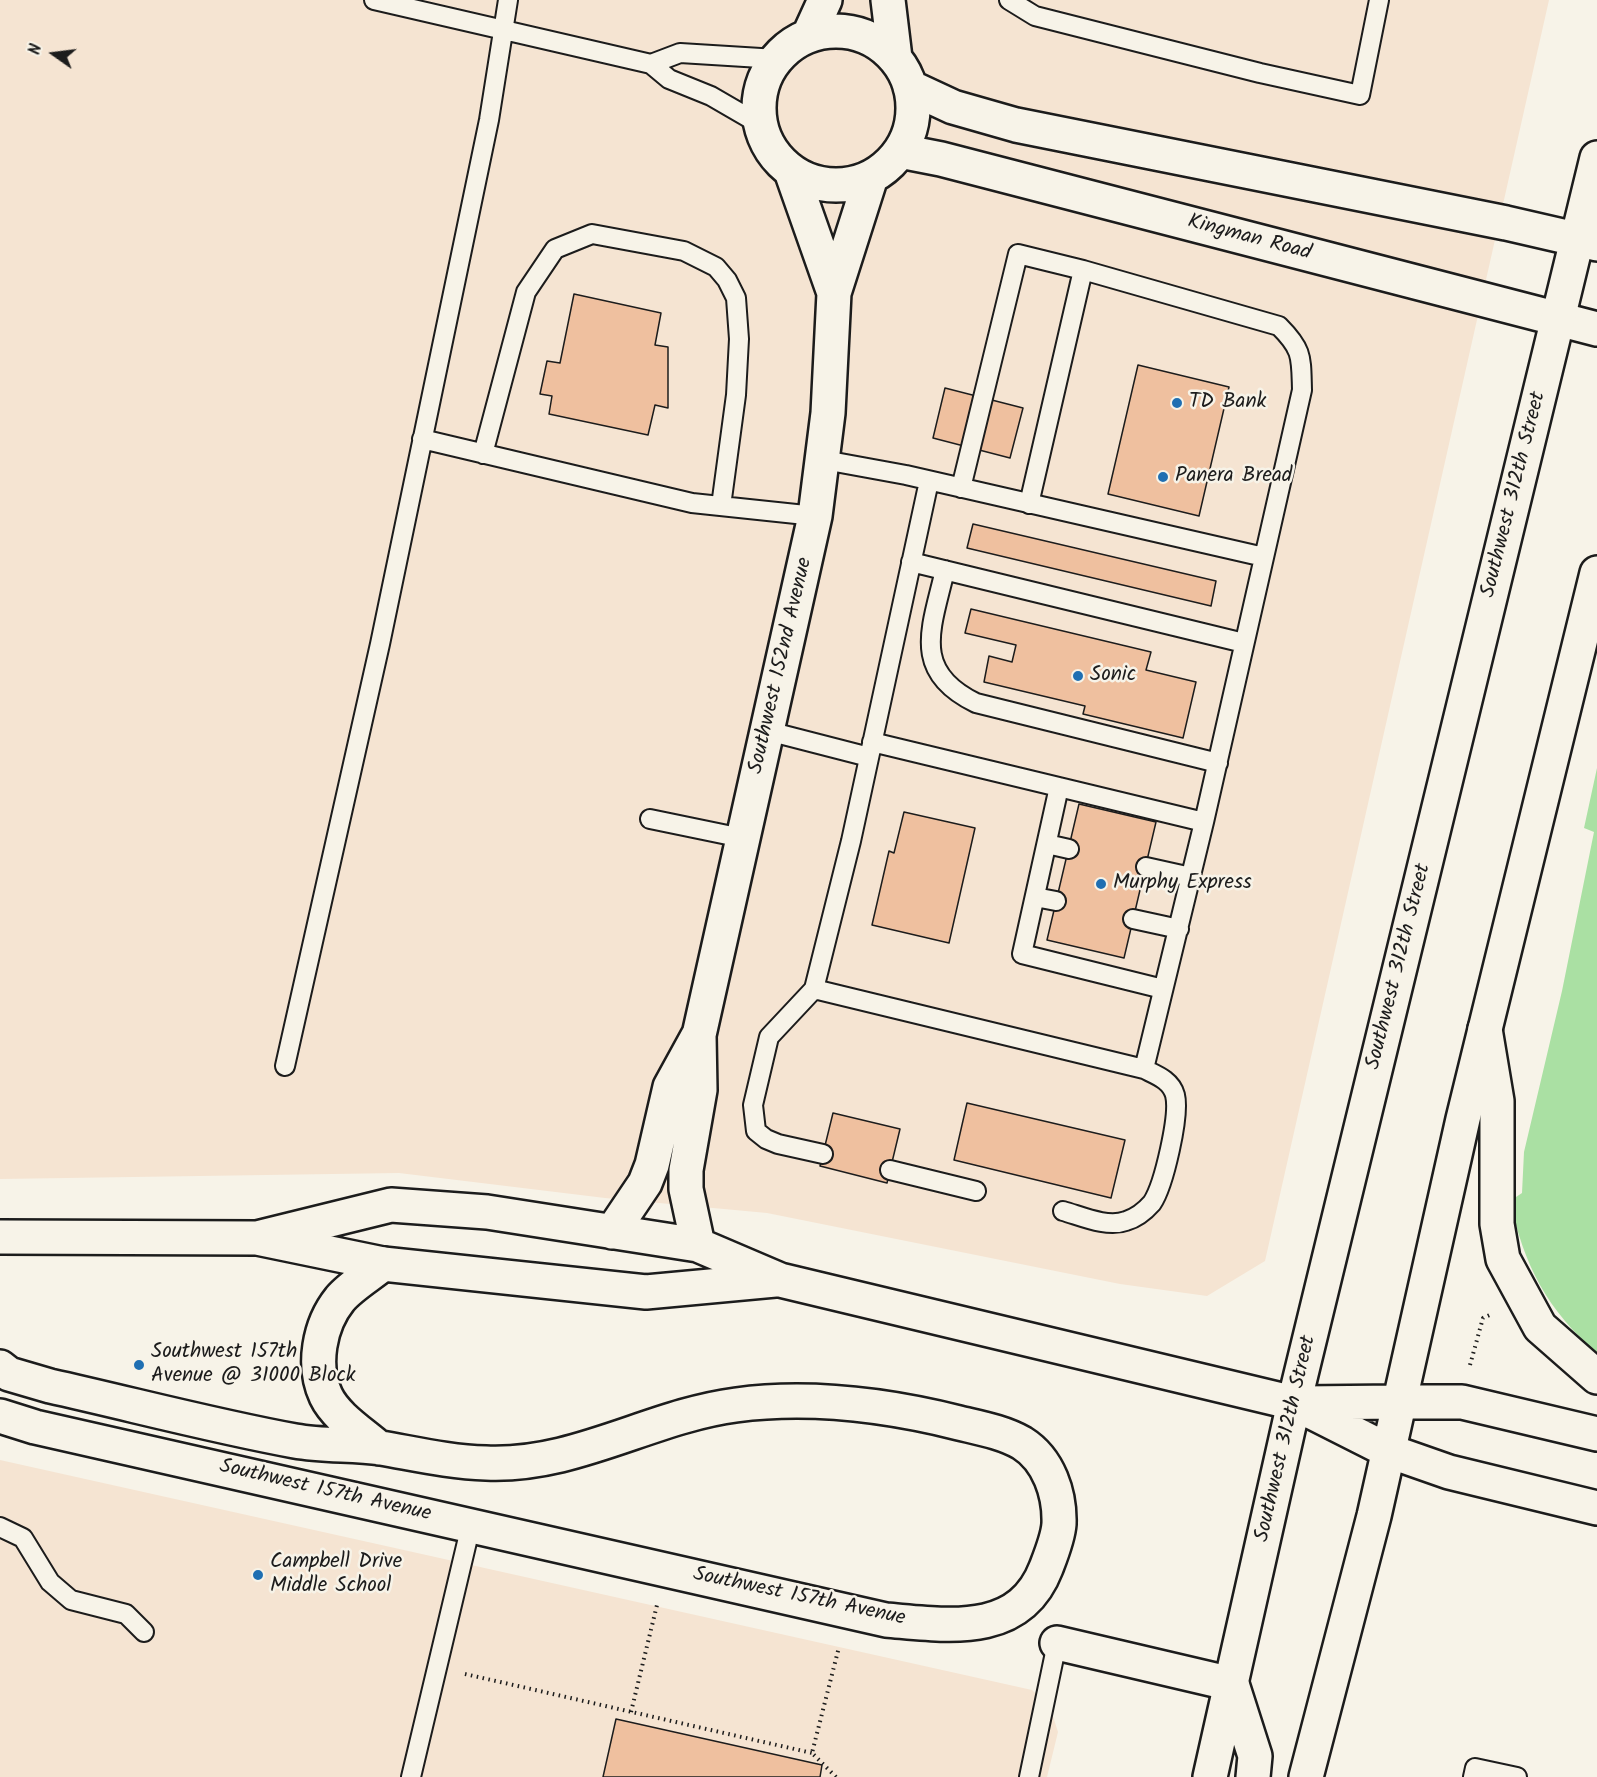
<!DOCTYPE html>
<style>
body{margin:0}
#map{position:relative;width:1597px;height:1777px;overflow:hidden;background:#f7f3e8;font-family:Kalam,sans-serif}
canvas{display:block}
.north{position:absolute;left:24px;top:24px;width:60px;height:60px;-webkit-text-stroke:4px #f7f3e8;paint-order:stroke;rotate:284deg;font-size:16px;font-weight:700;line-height:24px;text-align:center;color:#1c1c1c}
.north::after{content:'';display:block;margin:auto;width:21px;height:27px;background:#1c1c1c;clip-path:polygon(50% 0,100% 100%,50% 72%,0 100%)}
</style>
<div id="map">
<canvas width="1597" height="1777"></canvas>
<div class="north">N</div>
</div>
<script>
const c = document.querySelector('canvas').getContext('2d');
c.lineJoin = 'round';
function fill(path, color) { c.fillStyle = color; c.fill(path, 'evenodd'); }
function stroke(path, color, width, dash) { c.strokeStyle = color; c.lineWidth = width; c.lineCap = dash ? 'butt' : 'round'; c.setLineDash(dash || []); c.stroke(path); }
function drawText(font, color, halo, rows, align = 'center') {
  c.font = font + ' Kalam,sans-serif'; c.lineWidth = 5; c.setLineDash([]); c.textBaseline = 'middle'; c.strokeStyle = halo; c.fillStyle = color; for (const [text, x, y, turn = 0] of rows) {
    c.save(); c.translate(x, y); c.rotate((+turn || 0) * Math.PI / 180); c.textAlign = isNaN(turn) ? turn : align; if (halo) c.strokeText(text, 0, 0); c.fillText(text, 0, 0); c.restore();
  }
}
fill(new Path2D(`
 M 0,0 L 1549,0 L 1265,1261 L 1207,1296 L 1120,1284 L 767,1213 L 605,1198 L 399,1173 L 0,1179 Z
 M 0,1460 L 1032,1690 L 1050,1707 L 1058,1732 L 1047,1777 L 0,1777 Z`), '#f5e4d2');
fill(new Path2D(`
 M 1597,768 L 1597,1353 C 1547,1310 1524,1265 1510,1201 L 1522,1193 L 1524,1152 L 1562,991 L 1594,832 L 1584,828 Z`), '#aae0a3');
const building = new Path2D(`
 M 574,294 L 661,313 L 655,345 L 668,347 L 668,408 L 655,405 L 648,435 L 549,414 L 552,396 L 540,394 L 547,361 L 560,363 Z
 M 1138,365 L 1229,387 L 1199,516 L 1108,494 Z
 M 945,388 L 1023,408 L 1010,458 L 933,438 Z
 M 973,524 L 1216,581 L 1211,606 L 967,548 Z
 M 971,609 L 1151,652 L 1146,670 L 1196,682 L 1183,738 L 1083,714 L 1085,706 L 984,682 L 989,656 L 1012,662 L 1016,645 L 965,633 Z
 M 1079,804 L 1156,822 L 1124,958 L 1047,940 Z
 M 904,812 L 975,828 L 949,943 L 872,925 L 889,851 L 894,853 Z
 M 967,1103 L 1125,1140 L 1111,1198 L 954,1160 Z
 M 833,1113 L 900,1129 L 887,1183 L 820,1166 Z
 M 616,1719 L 822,1765 L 820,1777 L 603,1777 Z`);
fill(building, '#efc09f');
stroke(building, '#1c1c1c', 1.5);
const service = new Path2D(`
 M 374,0 L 651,64 L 669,79 L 711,96 L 761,125
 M 1009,0 L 1035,16 L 1260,73 L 1360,95 L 1379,0
 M 651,64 L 680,53 L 777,59
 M 422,439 L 692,503 L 815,516
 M 483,454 L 526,292 L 555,249 L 592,234 L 684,251 L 716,267 L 727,280 L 736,298 L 739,339 L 736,395 L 721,506
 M 824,460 L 906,475 L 1264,557
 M 961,488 L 1018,254 L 1083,270
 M 1029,504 L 1083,270 L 1279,326 C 1303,350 1301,357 1302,390 L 1204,822 L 1144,1069
 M 911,562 L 1244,643
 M 945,570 C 932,627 910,671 976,703 L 1218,763
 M 768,731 L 869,757
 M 872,742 L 1204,822
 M 1059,787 L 1022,954 L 1163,989
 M 650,819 L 742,838
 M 1047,844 L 1069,849
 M 1146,867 L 1191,877
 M 1035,897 L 1056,901
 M 1133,919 L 1179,929
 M 814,989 L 1144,1069 C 1156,1075 1171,1080 1175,1095 C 1180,1115 1164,1185 1152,1203 C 1145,1211 1136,1218 1126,1221 C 1107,1228 1081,1216 1063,1211
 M 285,1066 L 380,644 L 489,120 L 508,0
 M 823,1154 L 778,1144 L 766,1139 L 756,1131 L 753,1105 L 769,1037 L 814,989 L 851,841 L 929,481
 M 890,1170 L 976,1191
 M 0,1527 L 23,1538 L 50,1582 L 71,1600 L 126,1614 L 144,1632
 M 411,1777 L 471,1525
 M 1029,1777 L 1057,1643
 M 1473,1777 L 1475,1768 L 1517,1777`);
const minor = new Path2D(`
 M 0,1367 L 9,1374 L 50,1386 C 131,1404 213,1426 295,1441 C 323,1446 353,1444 381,1448 C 416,1454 450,1462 486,1463 C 575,1467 651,1416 736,1405 C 811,1395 887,1405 959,1423 C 980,1428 1003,1432 1022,1443 C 1049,1460 1060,1494 1059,1524 C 1058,1538 1051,1555 1046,1568 C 1019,1638 947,1625 886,1620 L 35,1427 L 0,1416
 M 379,1448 C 362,1433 336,1417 326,1396 C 312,1366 319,1325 340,1299 C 351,1286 370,1275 383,1264
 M 1057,1643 L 1232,1684`);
const tertiary = new Path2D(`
 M 888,0 L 895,58
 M759 108a77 77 0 1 1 154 0a77 77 0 1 1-154 0Z
 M 809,35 L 825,0
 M 910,87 L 953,107 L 1016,125 L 1506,223 L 1597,244
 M 900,151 L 941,159 L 1597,329
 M 791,171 L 834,293
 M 612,1232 L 645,1183 L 652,1165 L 670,1087 L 698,1036
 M 0,1237 L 257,1238 L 383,1264 L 646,1292 L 775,1280
 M 257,1238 L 391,1205 L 487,1212 L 698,1245 L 780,1280 L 1294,1403
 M 698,1245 L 686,1189 L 686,1170 L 700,1090 L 699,1035 L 815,516 L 828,413 L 834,293 L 871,177`);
const secondary = new Path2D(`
 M 1294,1403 L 1389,1451
 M 1301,1403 L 1398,1402
 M 1232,1684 L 1255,1756 L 1253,1777
 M 1210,1777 L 1294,1403 L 1597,158
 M 1306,1777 L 1374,1516 L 1463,1119 L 1597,573`);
const motorway = new Path2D(`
 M 1485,1029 L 1497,1101 L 1497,1224 L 1503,1259 L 1540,1327 L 1597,1377
 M 1398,1402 L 1462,1402 L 1597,1434
 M 1389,1451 L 1449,1472 L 1597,1508`);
stroke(service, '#1c1c1c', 22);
stroke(minor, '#1c1c1c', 38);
stroke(tertiary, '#1c1c1c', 38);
stroke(secondary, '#1c1c1c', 38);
stroke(motorway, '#1c1c1c', 38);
stroke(new Path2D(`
 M 1470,1365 L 1483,1318 L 1492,1314
 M 465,1674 L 812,1753
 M 631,1712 L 657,1605
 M 836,1777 L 812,1753 L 839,1647`), '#1c1c1c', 4, [1.5, 4.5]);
stroke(service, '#f7f3e8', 18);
stroke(minor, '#f7f3e8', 33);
stroke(tertiary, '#f7f3e8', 33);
stroke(secondary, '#f7f3e8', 33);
stroke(motorway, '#f7f3e8', 33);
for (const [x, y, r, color] of [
 [1177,403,6,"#1f6fb2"],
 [1163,477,6,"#1f6fb2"],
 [1078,676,6,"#1f6fb2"],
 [1101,884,6,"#1f6fb2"],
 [139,1365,6,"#1f6fb2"],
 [258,1575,6,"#1f6fb2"]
]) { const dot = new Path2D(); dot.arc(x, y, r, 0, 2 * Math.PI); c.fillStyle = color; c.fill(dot); stroke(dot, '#f7f3e8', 2); }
drawText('21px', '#1c1c1c', '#f7f3e8', [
 ["Kingman Road",1249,239,15],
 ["Southwest 312th Street",1515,495,-76],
 ["Southwest 152nd Avenue",782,666,-77],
 ["Southwest 312th Street",1400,967,-76],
 ["Southwest 312th Street",1287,1439,-77],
 ["Southwest 157th Avenue",325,1492,13],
 ["Southwest 157th Avenue",799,1598,12]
]);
drawText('21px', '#1c1c1c', '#f7f3e8', [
 ["TD Bank",1189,403],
 ["Panera Bread",1175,477],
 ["Sonic",1090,676],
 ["Murphy Express",1113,884],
 ["Southwest 157th",151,1353],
 ["Avenue @ 31000 Block",151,1377],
 ["Campbell Drive",270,1563],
 ["Middle School",270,1587]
], 'left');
</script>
